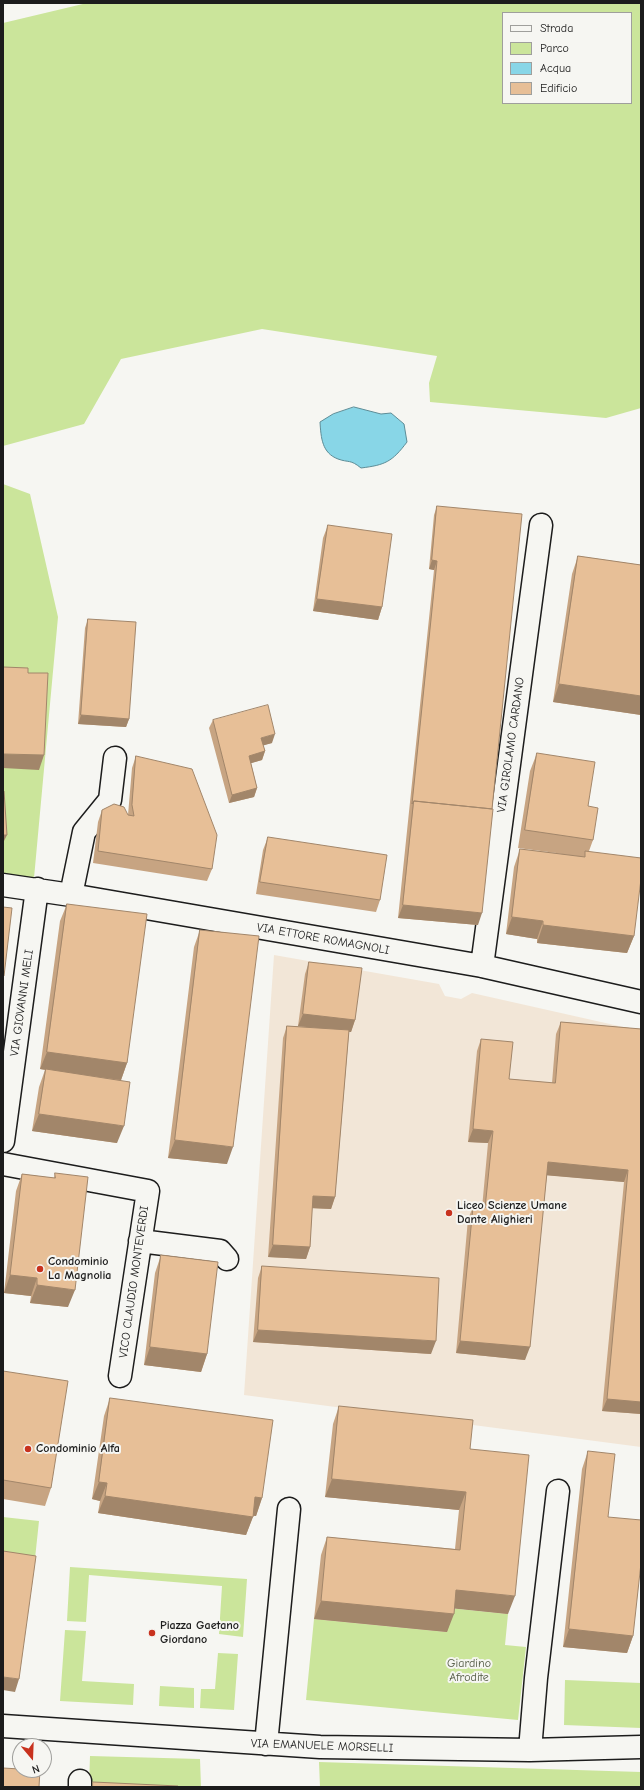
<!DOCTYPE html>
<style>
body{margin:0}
#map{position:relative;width:644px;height:1790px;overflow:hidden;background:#f6f6f2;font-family:"Comic Neue",sans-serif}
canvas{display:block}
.frame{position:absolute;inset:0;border:4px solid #1c1c1c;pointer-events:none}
.legend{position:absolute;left:502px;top:12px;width:130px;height:92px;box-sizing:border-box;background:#f6f6f2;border:1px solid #9f9f9c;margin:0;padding:5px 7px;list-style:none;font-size:12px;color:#1c1c1c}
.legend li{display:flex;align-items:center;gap:8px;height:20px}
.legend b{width:20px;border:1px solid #9f9f9c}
.north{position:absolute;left:12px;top:1738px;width:40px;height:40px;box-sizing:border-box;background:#f6f6f2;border:1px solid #9f9f9c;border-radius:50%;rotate:161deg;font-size:11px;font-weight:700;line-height:16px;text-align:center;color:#1c1c1c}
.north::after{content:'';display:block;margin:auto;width:14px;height:18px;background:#c8321e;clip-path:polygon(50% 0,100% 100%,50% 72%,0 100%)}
</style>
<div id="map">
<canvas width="644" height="1790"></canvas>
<div class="frame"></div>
<ul class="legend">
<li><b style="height:5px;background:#f6f6f2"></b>Strada</li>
<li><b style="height:11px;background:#cbe59b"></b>Parco</li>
<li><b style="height:11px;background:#88d6e7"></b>Acqua</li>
<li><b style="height:11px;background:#e7bf97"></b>Edificio</li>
</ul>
<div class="north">N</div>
</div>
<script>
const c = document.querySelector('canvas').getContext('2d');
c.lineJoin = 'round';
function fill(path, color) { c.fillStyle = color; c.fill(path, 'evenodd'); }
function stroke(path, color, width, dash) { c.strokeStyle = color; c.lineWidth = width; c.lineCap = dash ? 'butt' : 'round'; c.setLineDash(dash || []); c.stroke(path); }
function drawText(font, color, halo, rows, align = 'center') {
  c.font = font + ' "Comic Neue",sans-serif'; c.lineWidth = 4; c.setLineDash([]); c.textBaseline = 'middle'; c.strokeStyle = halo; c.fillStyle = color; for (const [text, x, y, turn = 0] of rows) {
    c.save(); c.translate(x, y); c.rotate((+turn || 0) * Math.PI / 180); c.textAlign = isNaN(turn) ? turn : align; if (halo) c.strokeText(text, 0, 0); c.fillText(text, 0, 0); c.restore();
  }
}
fill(new Path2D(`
 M 274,955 L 439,984 L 445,996 L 461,999 L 472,993 L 641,1031 L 641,1447 L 244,1395 Z`), '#f2e6d7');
fill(new Path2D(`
 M 87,3 L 641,3 L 641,408 L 606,418 L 430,402 L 429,383 L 437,356 L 262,329 L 121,359 L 84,424 L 3,446 L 3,23 ZM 503,13 L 631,13 L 631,103 L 503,103 Z
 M 3,484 L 30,494 L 58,617 L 34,878 L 3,874 Z
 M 3,1517 L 39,1521 L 34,1568 L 3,1564 Z
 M 70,1567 L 247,1579 L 243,1637 L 219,1634 L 222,1586 L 89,1575 L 86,1622 L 67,1621 Z
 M 449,1608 L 508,1614 L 505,1645 L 526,1647 L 518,1720 L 306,1700 L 314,1619 L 447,1632 Z
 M 65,1630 L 86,1631 L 82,1681 L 134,1684 L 133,1705 L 60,1701 Z
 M 218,1653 L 238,1654 L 234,1710 L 200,1708 L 201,1689 L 215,1689 Z
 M 565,1680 L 641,1683 L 641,1728 L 564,1725 Z
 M 160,1686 L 194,1688 L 194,1708 L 159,1706 Z
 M 90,1756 L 200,1759 L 201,1787 L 89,1787 Z
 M 319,1762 L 641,1772 L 641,1787 L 320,1787 Z`), '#cbe59b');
const water = new Path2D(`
 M 354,407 L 381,414 L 391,413 L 404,424 L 407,442 C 392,462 385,465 361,468 C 350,459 349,463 338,459 C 322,453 321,438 320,422 L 333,414 Z`);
fill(water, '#88d6e7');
stroke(water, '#5d8c96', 1);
const minor = new Path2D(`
 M 3,885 L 71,895 L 482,966 L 641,1002
 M 71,895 L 84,832 L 110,800 L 115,758
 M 482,966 L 541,525
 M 3,1141 L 37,889
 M 3,1164 L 148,1191 L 120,1376
 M 140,1241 L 220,1251 L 227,1259
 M 3,1726 L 320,1747 L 530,1750 L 641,1747
 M 266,1744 L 289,1509
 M 530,1750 L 536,1678 L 558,1491
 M 80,1787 L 80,1781`);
stroke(minor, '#1c1c1c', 25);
stroke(minor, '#f6f6f2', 22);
fill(new Path2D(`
 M 437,506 L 478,925 L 398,918 L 434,570 L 429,569 L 434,515 Z
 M 328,525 L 382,607 L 378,620 L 313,611 L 323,538 Z
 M 578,556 L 641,565 L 641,715 L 553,702 L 572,574 Z
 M 88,619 L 129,719 L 126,727 L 78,724 L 85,628 Z
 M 213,720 L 272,743 L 263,745 L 265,751 L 262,760 L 251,763 L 257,788 L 254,797 L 229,803 L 209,728 Z
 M 537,753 L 588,806 L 593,840 L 589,851 L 634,936 L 627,953 L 537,943 L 537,939 L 506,934 L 514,867 L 520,849 L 564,854 L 518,848 L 530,771 Z
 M 136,756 L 212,869 L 207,881 L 93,863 L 98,822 L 102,810 L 128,815 L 132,768 Z
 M 268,837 L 380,900 L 376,912 L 256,894 L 263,850 Z
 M 67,904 L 127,1063 L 121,1080 L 117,1143 L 32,1131 L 39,1087 L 45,1070 L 40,1069 L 60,921 Z
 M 200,930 L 227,1164 L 168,1158 L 194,947 Z
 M 309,962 L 355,1020 L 351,1032 L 349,1032 L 335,1197 L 331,1209 L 312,1208 L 310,1247 L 306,1259 L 268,1257 L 283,1038 L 287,1026 L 308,1027 L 298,1026 L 305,974 Z
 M 561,1022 L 641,1029 L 641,1414 L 602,1411 L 624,1182 L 547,1175 L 525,1360 L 456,1353 L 468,1219 L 473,1207 L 482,1208 L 488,1143 L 468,1142 L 477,1051 L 481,1039 L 509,1079 L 552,1083 L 556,1034 Z
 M 55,1173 L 68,1307 L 30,1303 L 31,1296 L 4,1293 L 16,1191 L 22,1174 L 54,1178 Z
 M 161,1255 L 207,1354 L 201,1372 L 144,1365 L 155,1273 Z
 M 262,1266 L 431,1354 L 253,1342 L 258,1278 Z
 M 3,1371 L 51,1488 L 45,1506 L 3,1499 Z
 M 110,1398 L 262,1498 L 256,1516 L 253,1516 L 246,1535 L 98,1513 L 100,1501 L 92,1499 L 104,1416 Z
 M 339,1406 L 470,1449 L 508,1614 L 454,1608 L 447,1632 L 314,1619 L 321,1555 L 327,1537 L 455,1549 L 459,1510 L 325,1497 L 333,1424 Z
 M 588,1451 L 608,1517 L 633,1636 L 627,1653 L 563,1647 L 582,1469 Z`), '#c7a482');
fill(new Path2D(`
 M 432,560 L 437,561 L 434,570 L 429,569 Z
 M 317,599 L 382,607 L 378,620 L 313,611 Z
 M 559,684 L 641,696 L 641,715 L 553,702 Z
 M 81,715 L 129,719 L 126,727 L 78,724 Z
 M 275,734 L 272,743 L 258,747 L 261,738 Z
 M 265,751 L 262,760 L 245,765 L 249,756 Z
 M 3,754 L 44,755 L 39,770 L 3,768 Z
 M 257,788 L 254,797 L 229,803 L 232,795 Z
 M 3,835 L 7,835 L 3,843 Z
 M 403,905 L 482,913 L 478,925 L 398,918 Z
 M 512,917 L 543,921 L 537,939 L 506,934 Z
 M 543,925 L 634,936 L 627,953 L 537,943 Z
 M 303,1014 L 355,1020 L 351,1032 L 298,1026 Z
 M 47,1052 L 127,1063 L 121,1080 L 40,1069 Z
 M 39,1114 L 124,1126 L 117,1143 L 32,1131 Z
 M 473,1129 L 493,1131 L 488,1143 L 468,1142 Z
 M 175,1140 L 233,1147 L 227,1164 L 168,1158 Z
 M 548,1162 L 628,1170 L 624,1182 L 543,1175 Z
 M 313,1196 L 335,1197 L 331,1209 L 309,1208 Z
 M 273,1245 L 310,1247 L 306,1259 L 268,1257 Z
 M 10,1275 L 37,1278 L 31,1296 L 4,1293 Z
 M 37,1285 L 75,1290 L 68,1307 L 30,1303 Z
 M 258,1330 L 436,1341 L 431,1354 L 253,1342 Z
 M 460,1341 L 530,1347 L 525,1360 L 456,1353 Z
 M 150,1347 L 207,1354 L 201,1372 L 144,1365 Z
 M 607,1399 L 641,1402 L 641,1414 L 602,1411 Z
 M 332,1479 L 466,1492 L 459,1510 L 325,1497 Z
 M 99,1482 L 107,1483 L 100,1501 L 92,1499 Z
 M 105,1496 L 253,1517 L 246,1535 L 98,1513 Z
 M 255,1497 L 262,1498 L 256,1516 L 248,1515 Z
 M 456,1590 L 515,1596 L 508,1614 L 449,1608 Z
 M 321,1601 L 454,1614 L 447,1632 L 314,1619 Z
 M 569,1629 L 633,1636 L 627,1653 L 563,1647 Z
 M 3,1677 L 19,1679 L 15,1692 L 3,1690 Z`), '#a2866a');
const building = new Path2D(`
 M 437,506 L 522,514 L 492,809 L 414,801 L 412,804 L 437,561 L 432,560 Z
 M 328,525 L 392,534 L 382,607 L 317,599 Z
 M 578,556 L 641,565 L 641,696 L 559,684 Z
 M 88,619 L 136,622 L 129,719 L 81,715 Z
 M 3,667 L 28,668 L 28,673 L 48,673 L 44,755 L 3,754 Z
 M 268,705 L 275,734 L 261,738 L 265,751 L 249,756 L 257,788 L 232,795 L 213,720 Z
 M 537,753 L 595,762 L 588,806 L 598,808 L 593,840 L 525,830 Z
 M 136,756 L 192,769 L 217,835 L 212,869 L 98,851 L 102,810 L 114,804 L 124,807 L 128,815 L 134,816 L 132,805 Z
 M 3,791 L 4,791 L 7,835 L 3,835 Z
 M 414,801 L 493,809 L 482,913 L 403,905 Z
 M 268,837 L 387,855 L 380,900 L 260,882 Z
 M 520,849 L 585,857 L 585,851 L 641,858 L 641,879 L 634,936 L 543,925 L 543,921 L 512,917 Z
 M 67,904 L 147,914 L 127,1063 L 47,1052 Z
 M 3,907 L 12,908 L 4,976 L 3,976 Z
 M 200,930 L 259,936 L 233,1147 L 175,1140 Z
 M 309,962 L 362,968 L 355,1020 L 303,1014 Z
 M 561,1022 L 641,1029 L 641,1402 L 607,1399 L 628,1170 L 548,1162 L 530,1347 L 460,1341 L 473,1207 L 485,1208 L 493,1131 L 473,1129 L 481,1039 L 513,1042 L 509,1079 L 555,1083 Z
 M 287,1026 L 349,1030 L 335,1197 L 313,1196 L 310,1247 L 273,1245 Z
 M 46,1069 L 130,1082 L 124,1126 L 39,1114 Z
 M 55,1173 L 88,1177 L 75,1290 L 37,1285 L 37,1278 L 10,1275 L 22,1174 L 55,1178 Z
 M 161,1255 L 218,1262 L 207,1354 L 150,1347 Z
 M 262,1266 L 439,1278 L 436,1341 L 258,1330 Z
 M 3,1371 L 68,1381 L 51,1488 L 3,1480 Z
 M 110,1398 L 273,1420 L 262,1498 L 255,1497 L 253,1517 L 105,1496 L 107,1483 L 99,1482 Z
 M 339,1406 L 473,1420 L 470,1449 L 529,1455 L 515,1596 L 456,1590 L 454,1614 L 321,1601 L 327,1537 L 460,1550 L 466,1492 L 332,1479 Z
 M 588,1451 L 615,1454 L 608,1517 L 641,1520 L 641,1563 L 633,1636 L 569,1629 Z
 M 3,1551 L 36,1556 L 19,1679 L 3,1677 Z
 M 3,1768 L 20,1769 L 20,1770 L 40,1770 L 39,1787 L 3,1787 Z
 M 93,1782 L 178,1786 L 178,1787 L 93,1787 Z`);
fill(building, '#e7bf97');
stroke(building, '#a2866a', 1);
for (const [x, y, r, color] of [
 [449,1213,4,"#c8321e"],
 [40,1269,4,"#c8321e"],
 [28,1449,4,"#c8321e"],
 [152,1633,4,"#c8321e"]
]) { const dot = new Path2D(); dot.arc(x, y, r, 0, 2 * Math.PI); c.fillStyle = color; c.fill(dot); stroke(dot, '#f6f6f2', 1.5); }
drawText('12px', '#1c1c1c', '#f6f6f2', [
 ["VIA GIROLAMO CARDANO",511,745,-82],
 ["VIA ETTORE ROMAGNOLI",323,939,10],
 ["VIA GIOVANNI MELI",22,1003,-82],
 ["VICO CLAUDIO MONTEVERDI",134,1282,-82],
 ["VIA EMANUELE MORSELLI",322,1746,2]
]);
drawText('bold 12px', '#1c1c1c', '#f6f6f2', [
 ["Liceo Scienze Umane",457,1206],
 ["Dante Alighieri",457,1220],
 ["Condominio",48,1262],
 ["La Magnolia",48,1276],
 ["Condominio Alfa",36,1449],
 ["Piazza Gaetano",160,1626],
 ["Giordano",160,1640]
], 'left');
drawText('12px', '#515842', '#f6f6f2', [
 ["Giardino",469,1664],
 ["Afrodite",469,1678]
]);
</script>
